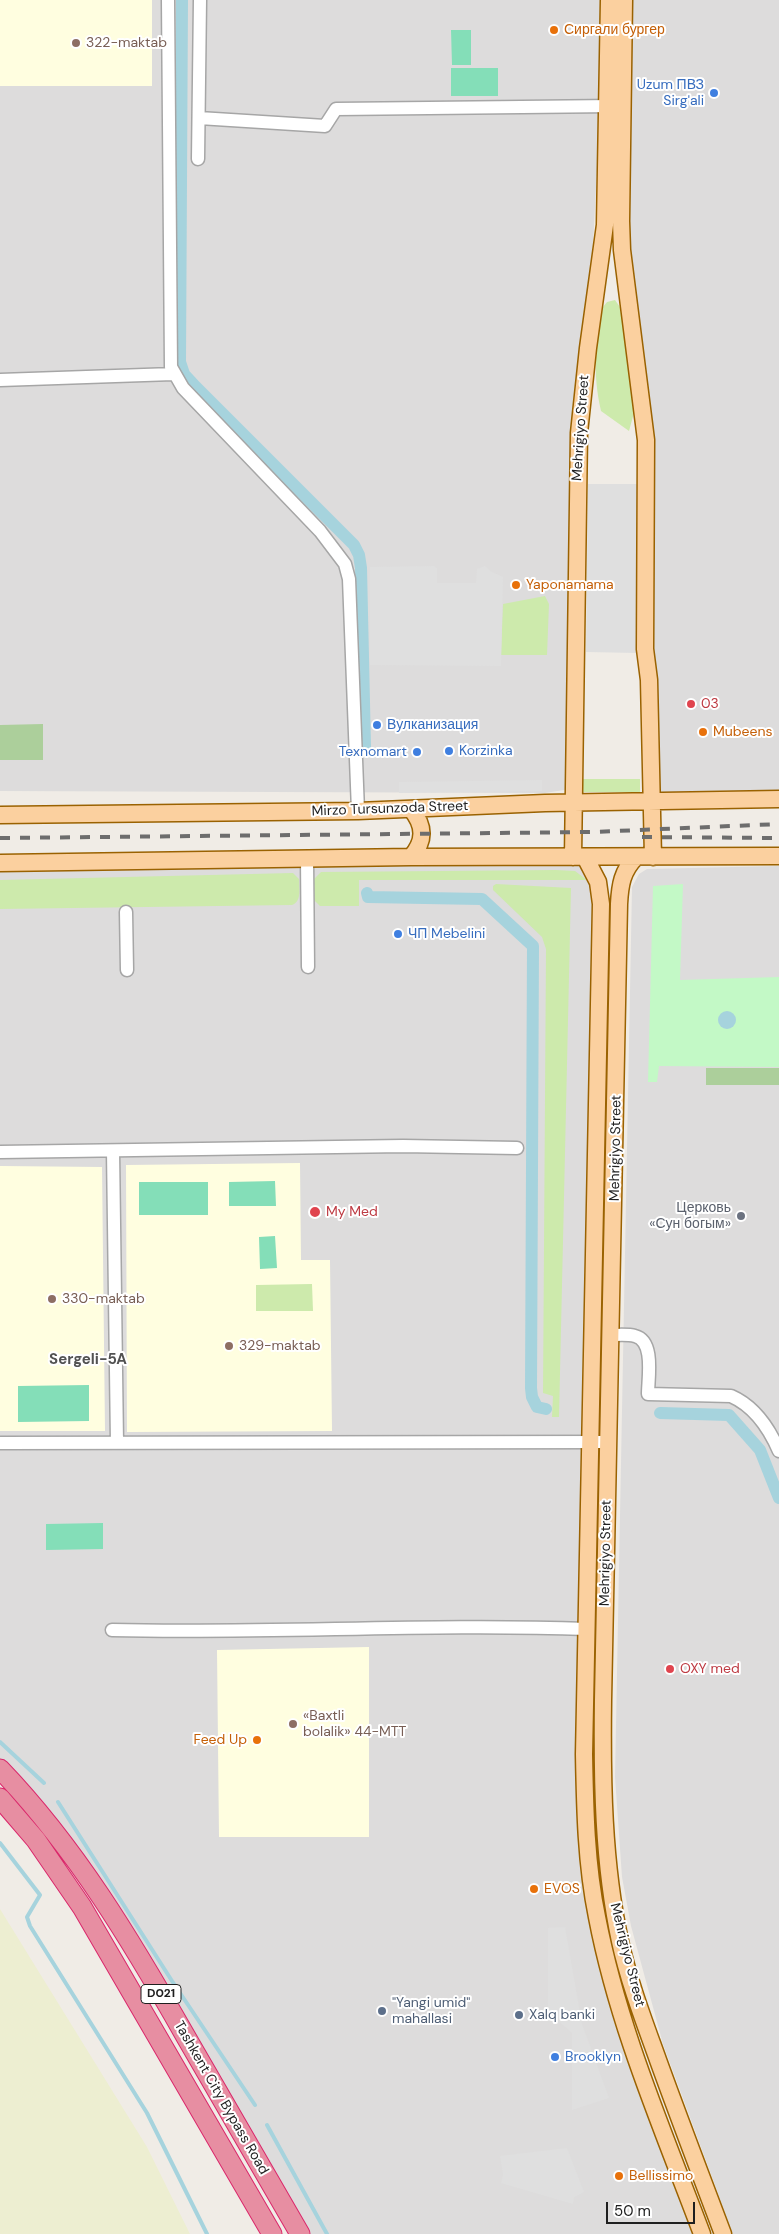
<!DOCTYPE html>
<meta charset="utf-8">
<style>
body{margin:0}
#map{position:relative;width:779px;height:2234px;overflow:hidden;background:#f0ece6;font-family:"DM Sans",sans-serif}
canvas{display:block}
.scale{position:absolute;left:606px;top:2202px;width:89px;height:22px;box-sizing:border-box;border:2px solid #1f1f1f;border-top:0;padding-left:6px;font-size:15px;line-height:18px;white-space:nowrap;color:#1f1f1f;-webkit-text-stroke:4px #fff;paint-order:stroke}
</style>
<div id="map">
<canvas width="779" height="2234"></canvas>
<div class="scale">50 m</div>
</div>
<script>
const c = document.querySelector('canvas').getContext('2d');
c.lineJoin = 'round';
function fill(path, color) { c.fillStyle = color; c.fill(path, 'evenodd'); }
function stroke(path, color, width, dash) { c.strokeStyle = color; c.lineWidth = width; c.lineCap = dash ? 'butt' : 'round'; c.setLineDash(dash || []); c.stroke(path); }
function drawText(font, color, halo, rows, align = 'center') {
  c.font = font + ' "DM Sans",sans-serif'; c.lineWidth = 4; c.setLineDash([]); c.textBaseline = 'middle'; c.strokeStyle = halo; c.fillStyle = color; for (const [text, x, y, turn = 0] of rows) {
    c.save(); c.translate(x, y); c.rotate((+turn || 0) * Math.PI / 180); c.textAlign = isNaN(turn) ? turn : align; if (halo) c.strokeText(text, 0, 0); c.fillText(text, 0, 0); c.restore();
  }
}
fill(new Path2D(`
 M 0,0 L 606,0 L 592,263 L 580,343 L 570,789 L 545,793 L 0,791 Z
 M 624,0 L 779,0 L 779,799 L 652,801 L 646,440 L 622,250 Z
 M 585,857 L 596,875 L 587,1629 L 596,1914 L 702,2234 L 300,2234 L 165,2001 L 0,1769 L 0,863 Z
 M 779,866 L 779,2234 L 733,2234 L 663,2044 L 631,1926 L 622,1877 L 615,1777 L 632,887 L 639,874 L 647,869 Z`), '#dddcdc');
fill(new Path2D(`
 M 0,0 L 152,0 L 152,86 L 0,86 Z
 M 300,1163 L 301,1260 L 330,1260 L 332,1431 L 127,1432 L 126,1165 Z
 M 0,1166 L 102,1167 L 105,1431 L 0,1431 Z
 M 369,1647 L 369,1837 L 219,1837 L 217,1650 Z`), '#fffee0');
fill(new Path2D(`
 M 0,1909 L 147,2147 L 190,2234 L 0,2234 Z`), '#edeed1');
fill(new Path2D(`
 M 615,300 L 622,310 L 635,409 L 629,431 L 601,411 C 592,369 596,348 603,307 L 607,302 Z
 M 545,596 L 549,604 L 547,655 L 501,655 L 503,604 Z
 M 581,779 L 640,779 L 640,792 L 581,792 Z
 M 556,870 L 575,871 L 587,880 L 359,880 L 359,906 L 320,906 L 314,900 L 314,879 L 321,872 Z
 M 293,873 L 299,879 C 299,889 302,901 292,905 L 0,909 L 0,880 Z
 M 496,884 L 571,888 L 559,1417 L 552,1417 L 553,1396 L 543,1393 L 546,949 L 542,937 L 493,890 L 493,886 Z
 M 312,1284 L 313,1311 L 256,1311 L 256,1285 Z`), '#cdeaac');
fill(new Path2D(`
 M 43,724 L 43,760 L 0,760 L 0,725 Z
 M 706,1068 L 779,1068 L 779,1085 L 706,1085 Z`), '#accf9b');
fill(new Path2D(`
 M 683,884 L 680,980 L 779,977 L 779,1067 L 659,1066 L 657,1082 L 648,1082 L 653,886 Z`), '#c3f9c6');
fill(new Path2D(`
 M 451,30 L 471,30 L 471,65 L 452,65 Z
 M 451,68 L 498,68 L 498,96 L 451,96 Z
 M 275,1181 L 276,1206 L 229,1206 L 229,1182 Z
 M 139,1182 L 208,1182 L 208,1215 L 139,1215 Z
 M 275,1236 L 277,1268 L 260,1269 L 259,1237 Z
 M 89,1385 L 89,1421 L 18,1422 L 18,1386 Z
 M 103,1523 L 103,1549 L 46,1550 L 46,1524 Z`), '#84deb8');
fill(new Path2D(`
 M 588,484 L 639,484 L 637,653 L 586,652 Z
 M 434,566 L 437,568 L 437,583 L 476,583 L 477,569 L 485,566 L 492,572 L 503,577 L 501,666 L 370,665 L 370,567 Z
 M 542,780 L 542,791 L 399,793 L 399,782 Z
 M 565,1927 L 582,2024 L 609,2098 L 572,2110 L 572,2033 L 548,2012 L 548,1928 Z
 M 567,2148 L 584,2192 L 574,2197 L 573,2204 L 501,2183 L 503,2174 L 500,2156 Z`), '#dfdfdf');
fill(new Path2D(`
 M718 1020a9 9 0 1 1 18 0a9 9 0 1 1-18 0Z`), '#a6d3dd');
stroke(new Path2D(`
 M 0,1742 L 44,1783
 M 58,1802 L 172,1981 L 255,2105
 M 0,1843 L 40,1895 L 27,1917 L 30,1926 L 147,2113 L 207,2234
 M 267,2125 L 327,2234`), '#a6d3dd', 4);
stroke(new Path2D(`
 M 182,0 L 180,362 L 184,374 L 196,387 L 354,545 L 359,555 L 361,568 L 365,747
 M 367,893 L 368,897 L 482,899 L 533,946 L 531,1388 L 532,1397 L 537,1407 L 546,1409
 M 660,1413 L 729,1415 L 760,1450 L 779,1498`), '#a6d3dd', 12);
const minor = new Path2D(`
 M 168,0 L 171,367 L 183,388 L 320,531 L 345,564 L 349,579 L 358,811
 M 199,118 L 325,126 L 336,109 L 614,106
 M 198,159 L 200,0
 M 0,380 L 173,374
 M 307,859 L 308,967
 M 126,912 L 127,970
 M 113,1151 L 117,1443
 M 0,1152 L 403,1146 L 517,1148
 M 611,1335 C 618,1335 628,1334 635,1336 C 655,1341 648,1378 648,1394 L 731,1396 C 754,1406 769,1428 779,1451
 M 0,1443 L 608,1442
 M 112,1630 C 271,1634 429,1623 587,1629`);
const major = new Path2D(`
 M 624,0 L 621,221 L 622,250 L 646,440 L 645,649 L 649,680 L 653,857
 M 411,809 C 425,826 425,841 411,857
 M 0,815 L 358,811 L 545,803 L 779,799
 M 573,857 L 579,433 L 588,348 L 605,225 L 609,0
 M 585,857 L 598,882 L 601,904 L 584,1754 C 585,1808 586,1864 597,1917 C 618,2027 663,2130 702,2234
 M 636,857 C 622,871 620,885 619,904 L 603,1700 C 602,1781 603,1862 620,1941 C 629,1982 644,2021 658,2060 C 679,2118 701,2176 723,2234
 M 0,863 L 411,857 L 779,856`);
const highway = new Path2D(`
 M 0,1769 C 76,1848 132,1942 186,2037 C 224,2102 262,2168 300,2234
 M 0,1798 L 36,1840 L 82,1907 L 272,2234`);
stroke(minor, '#a6a6a6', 15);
stroke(major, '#9a6201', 19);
stroke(highway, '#da276b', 21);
stroke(minor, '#fff', 12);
stroke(major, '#fbd09f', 16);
stroke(highway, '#e78ea2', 19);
stroke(new Path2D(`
 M 642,837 L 779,838
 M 0,838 L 592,832 L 779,824`), '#6d6d6d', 4, [10, 10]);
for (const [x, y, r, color] of [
 [554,30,5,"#e8710a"],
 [76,43,5,"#8d6e63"],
 [714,93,5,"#3f7fe0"],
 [516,585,5,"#e8710a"],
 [691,704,5,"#e0444e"],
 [377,725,5,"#3f7fe0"],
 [703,732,5,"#e8710a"],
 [449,751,5,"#3f7fe0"],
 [417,752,5,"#3f7fe0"],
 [398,934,5,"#3f7fe0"],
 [315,1212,6,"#e0444e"],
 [741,1216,5,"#6b7280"],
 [52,1299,5,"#8d6e63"],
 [229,1346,5,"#8d6e63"],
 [670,1669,5,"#e0444e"],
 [293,1724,5,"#8d6e63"],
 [257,1740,5,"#e8710a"],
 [534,1889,5,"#e8710a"],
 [382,2011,5,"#5c6f8a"],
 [519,2015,5,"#5c6f8a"],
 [555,2057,5,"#3f7fe0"],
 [619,2176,5,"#e8710a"]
]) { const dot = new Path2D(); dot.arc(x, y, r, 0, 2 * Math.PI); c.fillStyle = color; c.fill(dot); stroke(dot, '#fff', 2); }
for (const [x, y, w] of [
 [161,1994,40]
]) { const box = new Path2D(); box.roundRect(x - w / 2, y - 9.5, w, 19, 4); c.fillStyle = '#fff'; c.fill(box); stroke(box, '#1f1f1f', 1); }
drawText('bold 12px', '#1f1f1f', null, [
 ["D021",161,1994]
]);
drawText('14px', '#c56008', '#fff', [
 ["Сиргали бургер",564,30],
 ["Yaponamama",526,585],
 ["Mubeens",713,732],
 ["Feed Up",247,1740,"right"],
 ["EVOS",544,1889],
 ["Bellissimo",629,2176]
], 'left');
drawText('14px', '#785e54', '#fff', [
 ["322-maktab",86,43],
 ["330-maktab",62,1299],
 ["329-maktab",239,1346],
 ["«Baxtli",303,1716],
 ["bolalik» 44-MTT",303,1732]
], 'left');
drawText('14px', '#366cbe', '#fff', [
 ["Uzum ПВЗ",704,85,"right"],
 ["Sirg'ali",704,101,"right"],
 ["Вулканизация",387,725],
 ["Korzinka",459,751],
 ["Texnomart",407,752,"right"],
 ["ЧП Mebelini",408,934],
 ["Brooklyn",565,2057]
], 'left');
drawText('14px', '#1f1f1f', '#fff', [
 ["Mehrigiyo Street",581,428,-86],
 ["Mirzo Tursunzoda Street",390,809,-2],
 ["Mehrigiyo Street",616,1148,-89],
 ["Mehrigiyo Street",606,1553,-89],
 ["Mehrigiyo Street",627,1955,76],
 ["Tashkent City Bypass Road",221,2098,60]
]);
drawText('14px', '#be3a42', '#fff', [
 ["03",701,704],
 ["My Med",326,1212],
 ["OXY med",680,1669]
], 'left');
drawText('14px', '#5b616d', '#fff', [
 ["Церковь",731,1208],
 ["«Сун богым»",731,1224]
], 'right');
drawText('14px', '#4e5e75', '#fff', [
 ["\"Yangi umid\"",392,2003],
 ["mahallasi",392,2019],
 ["Xalq banki",529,2015]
], 'left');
drawText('bold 15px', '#525252', '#fff', [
 ["Sergeli-5A",88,1360]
]);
</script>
